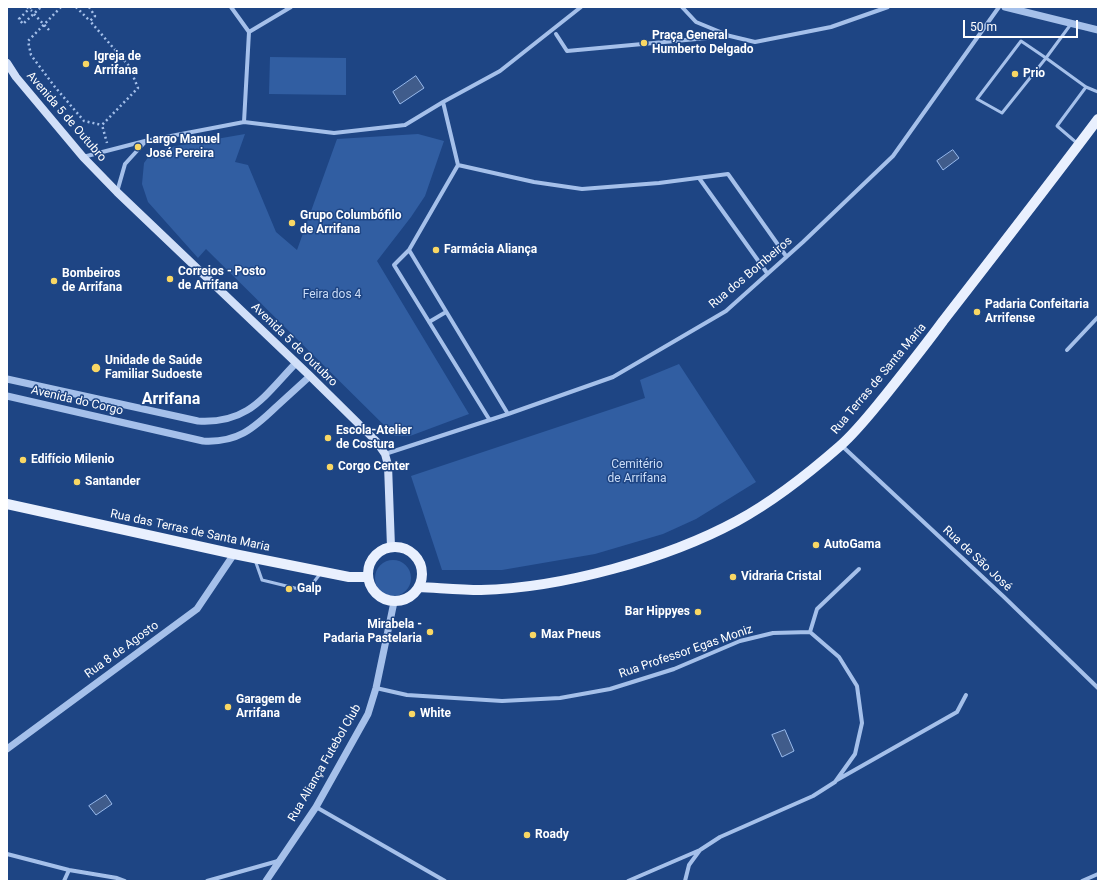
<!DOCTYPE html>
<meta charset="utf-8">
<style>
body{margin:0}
#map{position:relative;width:1105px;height:888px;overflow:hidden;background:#1e4584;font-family:Roboto,sans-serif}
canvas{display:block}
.frame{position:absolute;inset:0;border:8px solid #fff;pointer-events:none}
.scale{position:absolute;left:963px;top:20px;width:115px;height:18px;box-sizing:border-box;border:2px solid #fff;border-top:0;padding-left:5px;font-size:12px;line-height:14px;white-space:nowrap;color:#fff;-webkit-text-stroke:3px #1e4584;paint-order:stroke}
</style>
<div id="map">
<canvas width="1105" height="888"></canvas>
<div class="frame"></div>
<div class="scale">50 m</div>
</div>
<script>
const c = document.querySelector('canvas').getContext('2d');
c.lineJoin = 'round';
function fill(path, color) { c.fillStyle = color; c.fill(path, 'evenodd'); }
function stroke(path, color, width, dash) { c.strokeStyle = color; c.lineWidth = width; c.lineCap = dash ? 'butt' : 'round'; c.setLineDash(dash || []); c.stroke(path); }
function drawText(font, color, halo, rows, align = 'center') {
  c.font = font + ' Roboto,sans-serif'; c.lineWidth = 3; c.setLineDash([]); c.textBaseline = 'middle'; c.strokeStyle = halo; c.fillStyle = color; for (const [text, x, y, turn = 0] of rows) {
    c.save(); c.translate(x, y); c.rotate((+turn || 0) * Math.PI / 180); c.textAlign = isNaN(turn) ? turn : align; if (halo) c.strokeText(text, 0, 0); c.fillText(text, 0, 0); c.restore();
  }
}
fill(new Path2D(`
 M 270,57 L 346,58 L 346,95 L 269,94 Z
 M 245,134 L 235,162 L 248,165 L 276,232 L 297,250 L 337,139 L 418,134 L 444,141 L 425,196 L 411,217 L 377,261 L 469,414 L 410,436 L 395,436 L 206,249 L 198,258 L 148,202 L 142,184 L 144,163 L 152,152 L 176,146 Z
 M 679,364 L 756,482 L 696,519 L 663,534 L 595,554 L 502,570 L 442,570 L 411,476 L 645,398 L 640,380 Z
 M375 578a18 18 0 1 1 36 0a18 18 0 1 1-36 0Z`), '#315ea2');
const water = new Path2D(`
 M 416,76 L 424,88 L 400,104 L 393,92 Z
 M 953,150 L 959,158 L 943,170 L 937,161 Z
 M 785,730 L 794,751 L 782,757 L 772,735 Z
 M 106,795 L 112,804 L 96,815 L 89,806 Z`);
fill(water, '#405c8b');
stroke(water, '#99baec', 1);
stroke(new Path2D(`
 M 27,7 L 32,11
 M 31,7 L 19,19 L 23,24 L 41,7
 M 61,7 L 28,41 L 31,55 L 55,87 L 84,121 L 102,125
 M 76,7 L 90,21
 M 89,7 L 95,16 L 90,21 L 129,66 L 138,88 L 102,125 L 107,143
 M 34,14 L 49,30`), '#a5c0ea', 2.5, [2, 3]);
stroke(new Path2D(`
 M 1071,24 L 1046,58 L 1086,87 L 1098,92
 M 1021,41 L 1046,58 L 1002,113 L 977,99 Z
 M 1078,144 L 1057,126 L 1086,87
 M 255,560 L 262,580 L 307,591 L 320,574`), '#a5c0ea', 3);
stroke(new Path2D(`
 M 231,7 L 249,32
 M 682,7 L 696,22 L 730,36 L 755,42 L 831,27 L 888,7
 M 249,32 L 291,7
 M 556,34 L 567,51 L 729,36
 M 443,102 L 458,165 L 409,250 L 394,265 L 489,419
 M 244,122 L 249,32
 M 83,157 L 145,141 L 244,122 L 334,133 L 405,125 L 443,102 L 500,71 L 581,7
 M 458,165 L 534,182 L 582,189 L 659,183 L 728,174 L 786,256
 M 699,178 L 767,273
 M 117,192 L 125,164 L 145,142
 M 409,250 L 508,414
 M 429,322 L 446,312
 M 1067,350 L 1098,317
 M 841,445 L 1004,597 L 1098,688
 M 385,454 L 508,414 L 613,377 L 726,311 L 803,242 L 893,156 L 999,7
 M 810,632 L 817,609 L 859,569
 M 376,688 L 407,695 L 502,701 L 560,698 L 610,689 L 674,669 L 740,641 L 773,633 L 810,632 L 839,657 L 857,686 L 862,723 L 855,754 L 835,782 L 813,796 L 720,837 L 700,850 L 689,865 L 685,881
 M 837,780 L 957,712 L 966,695
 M 316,807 L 445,881
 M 7,854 L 69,870 L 117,878 L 125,881
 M 64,881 L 69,870
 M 207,881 L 278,861
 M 628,881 L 700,850
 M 1082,881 L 1098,874`), '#a5c0ea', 4);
stroke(new Path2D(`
 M 1005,7 L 1098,30
 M 7,379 L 198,421 C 249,424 264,396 296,363
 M 7,396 L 203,441 C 237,443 253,429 276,407 C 287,397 299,386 310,376
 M 7,749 L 197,609 L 234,554
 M 266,881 L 316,807 L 368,714 L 376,688 L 394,602`), '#a5c0ea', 7);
stroke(new Path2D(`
 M 7,63 L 16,77 L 83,157 L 117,192 L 310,376 L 376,441 L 385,454 L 388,465 L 391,547`), '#d1dff8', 8);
stroke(new Path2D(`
 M 7,504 L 234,554 L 349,577 L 368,577
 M368 574a27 27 0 1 1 54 0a27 27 0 1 1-54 0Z
 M 419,587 C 440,588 460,590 481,590 C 561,588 667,559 737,521 C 774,501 808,474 840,446 C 856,432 870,414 884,397 C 904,372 924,347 943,321 C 995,254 1047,187 1098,119`), '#e9f0fe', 10);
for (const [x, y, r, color] of [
 [644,43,4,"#f9d764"],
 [86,64,4,"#f9d764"],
 [1015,74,4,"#f9d764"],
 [138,147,4,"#f9d764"],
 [292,223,4,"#f9d764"],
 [436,250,4,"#f9d764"],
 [170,279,4,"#f9d764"],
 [54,281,4,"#f9d764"],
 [977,312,4,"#f9d764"],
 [96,368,5,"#f9d764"],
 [328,438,4,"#f9d764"],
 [23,460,4,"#f9d764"],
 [330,467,4,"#f9d764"],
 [77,482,4,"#f9d764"],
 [816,545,4,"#f9d764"],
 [733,577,4,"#f9d764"],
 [289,589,4,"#f9d764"],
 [698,612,4,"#f9d764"],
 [430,632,4,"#f9d764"],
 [533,635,4,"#f9d764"],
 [228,707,4,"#f9d764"],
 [412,714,4,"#f9d764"],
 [527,835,4,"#f9d764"]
]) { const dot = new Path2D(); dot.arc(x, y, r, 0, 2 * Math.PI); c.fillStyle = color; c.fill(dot); stroke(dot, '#1e4584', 1.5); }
drawText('bold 12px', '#fff', '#1e4584', [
 ["Praça General",652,36],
 ["Humberto Delgado",652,50],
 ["Igreja de",94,57],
 ["Arrifana",94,71],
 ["Prio",1023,74],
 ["Largo Manuel",146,140],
 ["José Pereira",146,154],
 ["Grupo Columbófilo",300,216],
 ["de Arrifana",300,230],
 ["Farmácia Aliança",444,250],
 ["Correios - Posto",178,272],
 ["de Arrifana",178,286],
 ["Bombeiros",62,274],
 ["de Arrifana",62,288],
 ["Padaria Confeitaria",985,305],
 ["Arrifense",985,319],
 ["Unidade de Saúde",105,361],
 ["Familiar Sudoeste",105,375],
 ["Escola-Atelier",336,431],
 ["de Costura",336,445],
 ["Edifício Milenio",31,460],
 ["Corgo Center",338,467],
 ["Santander",85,482],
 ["AutoGama",824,545],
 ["Vidraria Cristal",741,577],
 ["Galp",297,589],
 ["Bar Hippyes",690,612,"right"],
 ["Mirabela -",422,625,"right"],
 ["Padaria Pastelaria",422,639,"right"],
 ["Max Pneus",541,635],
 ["Garagem de",236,700],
 ["Arrifana",236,714],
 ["White",420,714],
 ["Roady",535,835]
], 'left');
drawText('12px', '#fff', '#1e4584', [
 ["Avenida 5 de Outubro",66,117,49],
 ["Rua dos Bombeiros",751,273,-40],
 ["Avenida 5 de Outubro",294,345,44],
 ["Rua Terras de Santa Maria",879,379,-50],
 ["Avenida do Corgo",77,401,13],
 ["Rua das Terras de Santa Maria",190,531,12],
 ["Rua de São José",977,559,43],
 ["Rua 8 de Agosto",122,650,-36],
 ["Rua Professor Egas Moniz",686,652,-19],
 ["Rua Aliança Futebol Club",325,763,-60]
]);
drawText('12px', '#cadcf7', '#1e4584', [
 ["Feira dos 4",332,295],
 ["Cemitério",637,465],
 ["de Arrifana",637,479]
]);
drawText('bold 16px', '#fff', '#1e4584', [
 ["Arrifana",171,400]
]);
</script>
